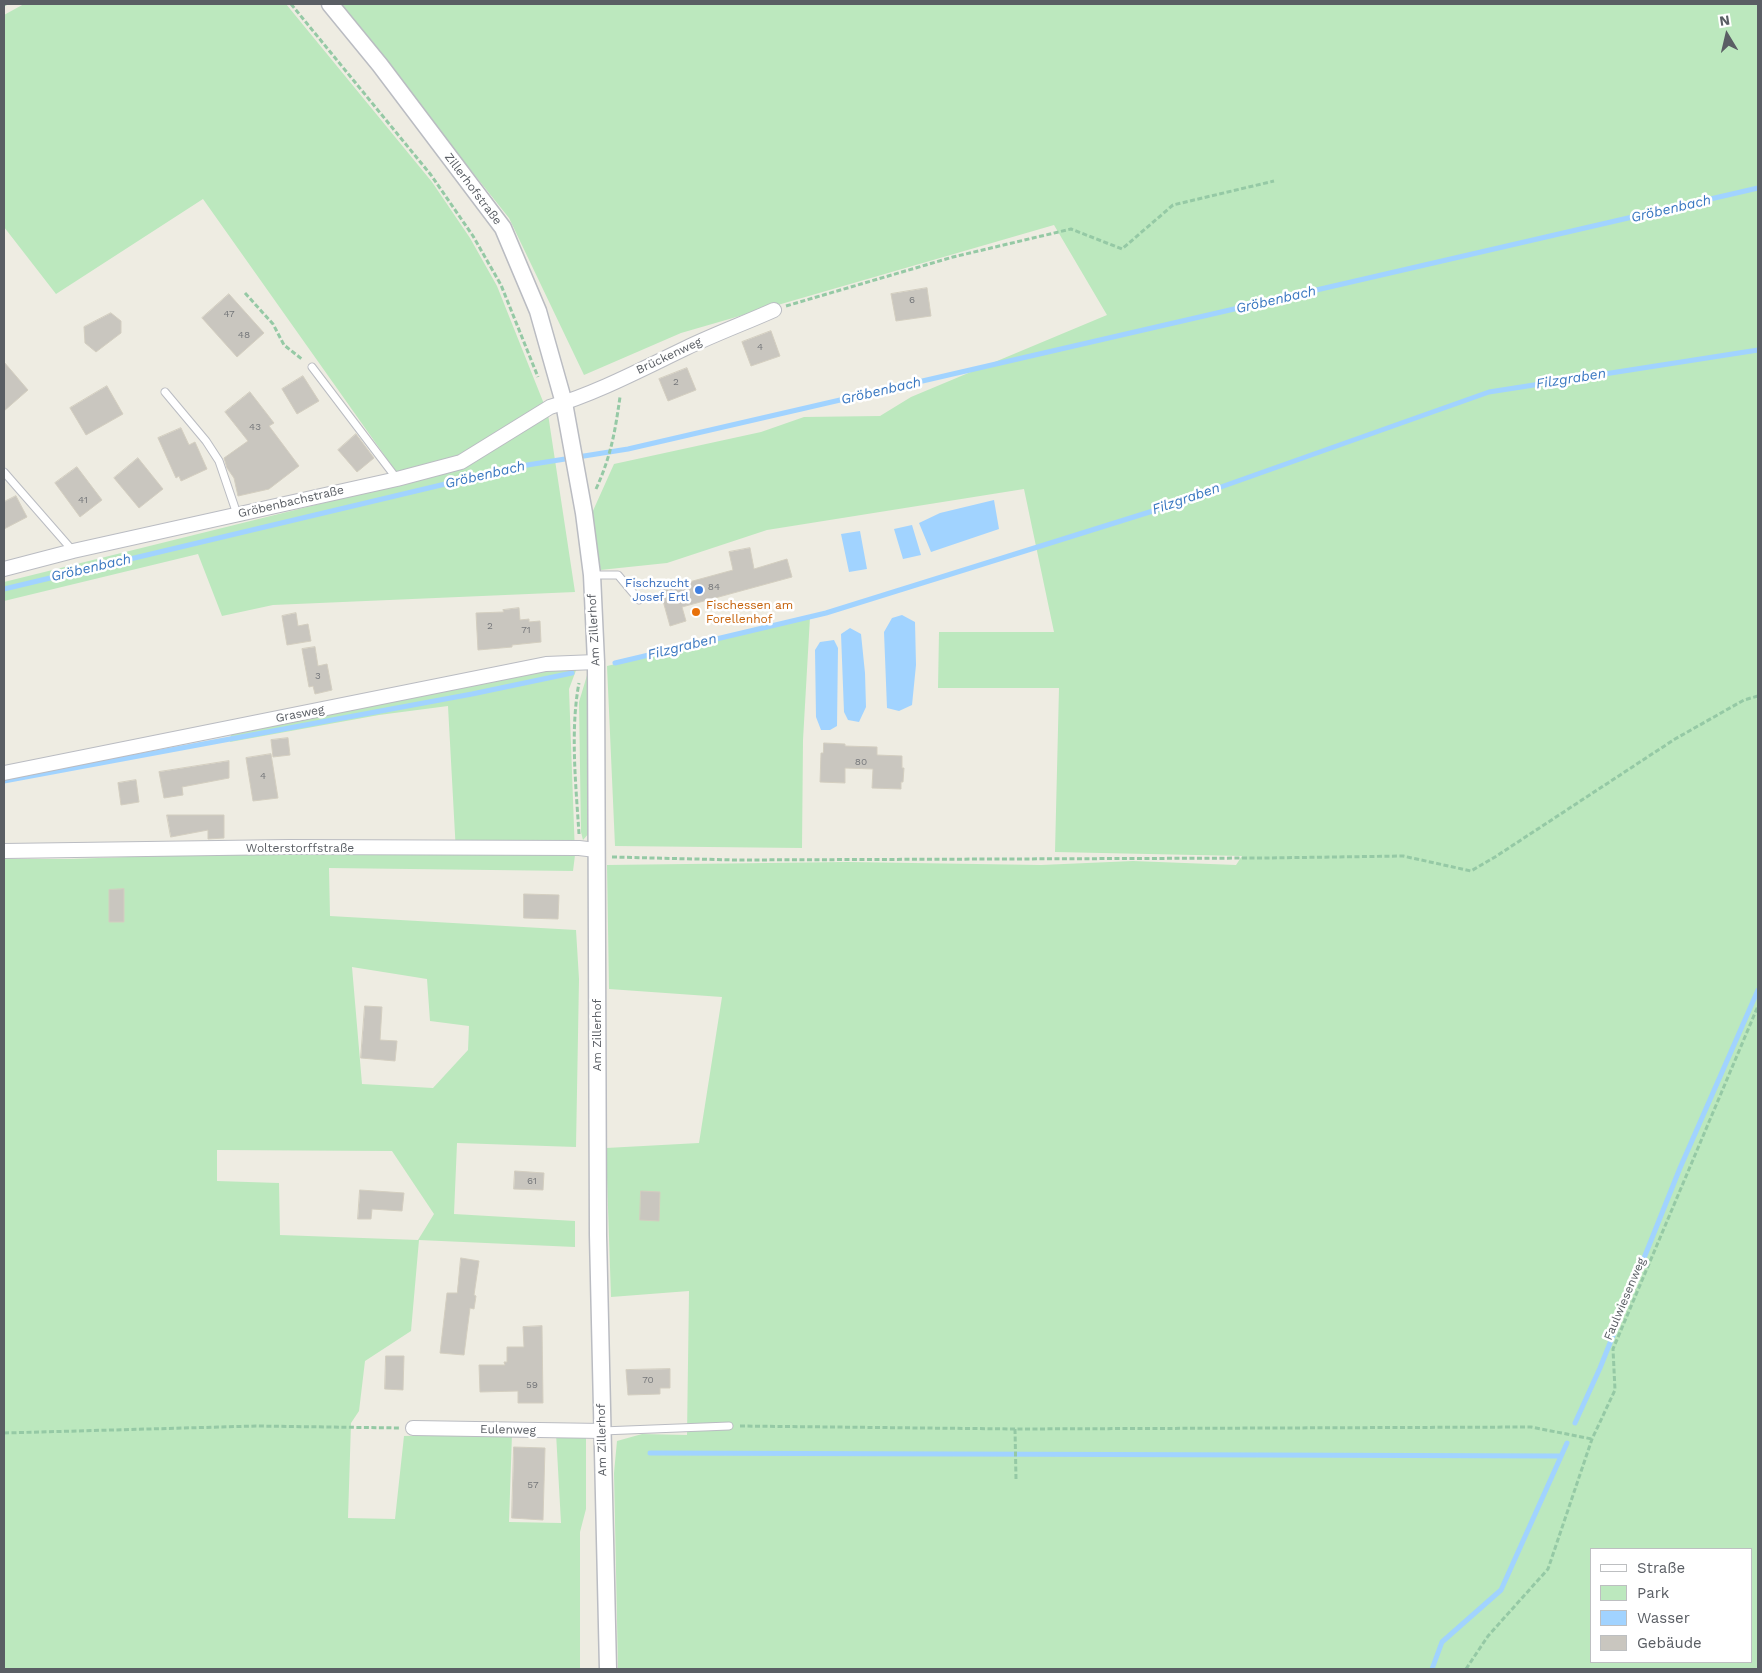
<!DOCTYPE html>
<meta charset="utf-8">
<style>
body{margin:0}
#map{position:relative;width:1762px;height:1673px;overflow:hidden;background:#eeece2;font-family:"Work Sans",sans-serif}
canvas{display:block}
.frame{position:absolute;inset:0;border:5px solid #5a5e64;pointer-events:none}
.legend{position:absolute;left:1590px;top:1548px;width:162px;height:115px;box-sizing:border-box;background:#fff;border:1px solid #bdbfc1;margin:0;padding:6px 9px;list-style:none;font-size:15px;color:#5a5e64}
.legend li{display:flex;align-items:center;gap:10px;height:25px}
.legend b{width:25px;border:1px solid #bdbfc1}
.north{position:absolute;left:1702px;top:10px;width:50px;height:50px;-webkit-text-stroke:4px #fff;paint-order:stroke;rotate:351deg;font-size:14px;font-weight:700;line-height:20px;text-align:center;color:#5a5e64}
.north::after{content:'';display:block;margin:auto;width:18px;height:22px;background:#5a5e64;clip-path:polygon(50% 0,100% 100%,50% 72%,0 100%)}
</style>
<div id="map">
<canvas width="1762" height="1673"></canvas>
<div class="frame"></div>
<ul class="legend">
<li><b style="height:6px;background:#fff"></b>Straße</li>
<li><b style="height:14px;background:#bce8be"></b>Park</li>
<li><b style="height:14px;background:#a1d3ff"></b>Wasser</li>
<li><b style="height:14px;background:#c9c6bf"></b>Gebäude</li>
</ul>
<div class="north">N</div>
</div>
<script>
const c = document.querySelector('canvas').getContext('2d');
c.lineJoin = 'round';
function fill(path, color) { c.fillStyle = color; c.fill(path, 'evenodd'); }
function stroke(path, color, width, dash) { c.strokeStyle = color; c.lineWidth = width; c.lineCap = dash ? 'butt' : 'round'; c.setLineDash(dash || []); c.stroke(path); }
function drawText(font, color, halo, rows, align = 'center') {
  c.font = font + ' "Work Sans",sans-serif'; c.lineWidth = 5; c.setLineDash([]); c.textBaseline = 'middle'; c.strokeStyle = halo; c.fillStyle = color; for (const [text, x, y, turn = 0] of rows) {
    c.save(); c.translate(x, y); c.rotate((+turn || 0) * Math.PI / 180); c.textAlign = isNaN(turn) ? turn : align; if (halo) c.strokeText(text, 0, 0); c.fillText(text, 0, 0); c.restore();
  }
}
fill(new Path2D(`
 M 24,4 L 286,4 L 432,182 L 470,238 L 497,286 L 548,414 L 575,592 L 273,605 L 222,616 L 198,554 L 4,601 L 4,582 L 404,483 L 203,199 L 56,294 L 4,227 L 4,15 Z
 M 338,4 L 1758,4 L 1758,1669 L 618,1669 L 614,1473 L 617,1441 L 642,1434 L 687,1435 L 689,1291 L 611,1297 L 606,1148 L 699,1143 L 722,997 L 609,989 L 607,865 L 847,862 L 1041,865 L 1133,861 L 1236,865 L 1242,856 L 1055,852 L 1059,688 L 938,688 L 939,632 L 1054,632 L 1024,489 L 767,530 L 667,563 L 600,570 L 592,513 L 614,464 L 761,432 L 804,417 L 880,416 L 911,397 L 1107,315 L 1054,225 L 681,333 L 584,375 L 509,218 ZM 1591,1549 L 1751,1549 L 1751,1662 L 1591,1662 Z
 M 810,617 L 803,740 L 802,848 L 615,846 L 607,666 Z
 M 578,665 L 569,689 L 575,855 L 573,871 L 329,868 L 330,916 L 576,930 L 579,979 L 576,1147 L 457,1143 L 454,1214 L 575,1221 L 575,1247 L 419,1240 L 411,1331 L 365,1361 L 359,1411 L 351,1423 L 348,1518 L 395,1519 L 404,1436 L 512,1434 L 509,1522 L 561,1523 L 556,1433 L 586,1434 L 586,1509 L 580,1532 L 580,1669 L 4,1669 L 4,859 L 70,859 L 213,854 L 456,853 L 448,706 L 379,715 L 230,742 L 231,734 ZM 352,967 L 427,979 L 430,1021 L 469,1026 L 468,1050 L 433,1088 L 362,1084 ZM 217,1150 L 392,1151 L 434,1214 L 418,1240 L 280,1235 L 279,1183 L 217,1181 Z
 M 588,672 L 590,832 L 583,840 L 581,832 L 579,702 Z`), '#bce8be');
fill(new Path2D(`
 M 994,500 L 999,529 L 931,552 L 919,523 L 940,513 Z
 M 912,525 L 921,555 L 903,559 L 894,529 Z
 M 860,531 L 867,569 L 849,572 L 841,534 Z
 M 902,615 L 915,622 L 916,665 L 912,705 L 899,711 L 887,708 L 884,632 L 892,618 Z
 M 850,628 L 861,634 L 865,673 L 866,707 L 859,722 L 848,720 L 844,712 L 841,634 Z
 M 834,640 L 838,648 L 837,726 L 830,730 L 821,730 L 816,717 L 815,650 L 820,642 Z`), '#a1d3ff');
stroke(new Path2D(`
 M 4,589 L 521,466 L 628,449 L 1758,188
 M 615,663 L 826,613 L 1012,555 L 1156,510 L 1489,392 L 1758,350
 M 4,781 L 472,694 L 572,673
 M 1575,1423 L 1600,1368 L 1680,1168 L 1758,990
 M 650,1453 L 1561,1456
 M 1432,1669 L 1442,1642 L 1501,1590 L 1567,1443`), '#a1d3ff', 5);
const building = new Path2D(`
 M 927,288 L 931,316 L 896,321 L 891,294 Z
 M 229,294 L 264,333 L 237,357 L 202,318 Z
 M 111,313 L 121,321 L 121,333 L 96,352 L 85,343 L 84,327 Z
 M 771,331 L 780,356 L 751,366 L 742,342 Z
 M 4,362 L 28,390 L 4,411 Z
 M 687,368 L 696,390 L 668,401 L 659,379 Z
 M 303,376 L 319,401 L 297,414 L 282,389 Z
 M 107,386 L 123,414 L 86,435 L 70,408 Z
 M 250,392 L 274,423 L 269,426 L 299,466 L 269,489 L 238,496 L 234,478 L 227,468 L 224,458 L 248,441 L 225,412 Z
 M 181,428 L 189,445 L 195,442 L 207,469 L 181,481 L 179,476 L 176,478 L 158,438 Z
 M 356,434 L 374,458 L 357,472 L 338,450 Z
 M 138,458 L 163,489 L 139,508 L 114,478 Z
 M 77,467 L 102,500 L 80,517 L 55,483 Z
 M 16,496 L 27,517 L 4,529 L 4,502 Z
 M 750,548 L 754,569 L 787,559 L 792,577 L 682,607 L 686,621 L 670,626 L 660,590 L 733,570 L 729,552 Z
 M 519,608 L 520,620 L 529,619 L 529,622 L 540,621 L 541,642 L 512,645 L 512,647 L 478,650 L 476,613 L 504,612 L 503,610 Z
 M 296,613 L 298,626 L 308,624 L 311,641 L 287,645 L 282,616 Z
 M 315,647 L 318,666 L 327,664 L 332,690 L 315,694 L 313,686 L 309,687 L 302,649 Z
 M 288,738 L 290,755 L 273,757 L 271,740 Z
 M 824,743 L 845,744 L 845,746 L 877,747 L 877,755 L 902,756 L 902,768 L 904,768 L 903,782 L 901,782 L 901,789 L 872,788 L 873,769 L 845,768 L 845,783 L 820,782 L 821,753 L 823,753 Z
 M 271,754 L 278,798 L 253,801 L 246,758 Z
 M 229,761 L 229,778 L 182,787 L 183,795 L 164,798 L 159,772 Z
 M 136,780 L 139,802 L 121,805 L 118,783 Z
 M 167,815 L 224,815 L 224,838 L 208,839 L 208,830 L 171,837 Z
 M 124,889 L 124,922 L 109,922 L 109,890 Z
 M 524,894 L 559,895 L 558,919 L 524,918 Z
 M 365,1006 L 382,1007 L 380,1040 L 397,1041 L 395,1061 L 361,1058 Z
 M 515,1171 L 544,1173 L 543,1190 L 514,1189 Z
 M 360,1190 L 404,1193 L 402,1211 L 372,1209 L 371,1219 L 358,1219 Z
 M 641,1191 L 660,1192 L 659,1221 L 640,1220 Z
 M 461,1258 L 479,1261 L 474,1295 L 476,1296 L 474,1309 L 470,1308 L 464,1355 L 440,1353 L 447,1293 L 457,1293 Z
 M 542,1326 L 543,1403 L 518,1403 L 518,1391 L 480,1392 L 479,1365 L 505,1365 L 504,1362 L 507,1362 L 507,1347 L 524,1347 L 523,1327 Z
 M 386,1356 L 404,1356 L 403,1390 L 385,1389 Z
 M 670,1369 L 670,1388 L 660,1388 L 660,1394 L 628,1395 L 626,1370 Z
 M 514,1447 L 545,1448 L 543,1520 L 512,1518 Z`);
fill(building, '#c9c6bf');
stroke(building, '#d3cec0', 1);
const service = new Path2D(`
 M 312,367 L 397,479
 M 165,392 L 206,441 L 219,461 L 237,514
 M 4,472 L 73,551
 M 592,575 L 618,575 L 639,600
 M 602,1431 L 729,1426`);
const minor = new Path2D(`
 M 4,569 L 73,551 L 397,479 L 461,462 L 550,407 C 597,393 642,369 686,348 C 715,334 745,323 774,310
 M 4,773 L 546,664 L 596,662
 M 4,851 L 289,847 L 579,848 L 596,850
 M 413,1428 L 602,1431`);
const tertiary = new Path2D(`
 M 330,4 L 380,65 L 503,228 L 538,311 L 564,403 L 584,513 L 592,575 L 596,662 L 598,1235 L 608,1669`);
stroke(service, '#babcc2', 9);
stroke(minor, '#babcc2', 16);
stroke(tertiary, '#babcc2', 19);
stroke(new Path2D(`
 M 291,4 L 431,175 L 473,236 L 501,285 L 538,377
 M 4,5 L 6,4
 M 245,293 L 273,324 L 284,345 L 303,360
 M 786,306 L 953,257 L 1071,229 L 1122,249 L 1173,205 L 1274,181
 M 596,489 C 611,456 615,432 620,397
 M 579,834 C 576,786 570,730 579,683
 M 612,857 L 736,860 L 1264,858 L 1403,856 L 1471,871 L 1495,857 L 1675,739 L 1744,700 L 1758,696
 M 740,1426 L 1015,1429 L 1531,1427 L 1592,1439
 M 1015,1429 L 1016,1479
 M 4,1433 L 256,1426 L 401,1428
 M 1466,1669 L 1488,1636 L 1548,1569 L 1592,1439 L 1615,1390 L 1613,1349 L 1758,1006`), '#95c9a5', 3, [5, 2.5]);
stroke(service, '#fff', 7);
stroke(minor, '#fff', 14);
stroke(tertiary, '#fff', 16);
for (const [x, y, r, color] of [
 [699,590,5,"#3f7fe0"],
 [696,612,5,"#e8710a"]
]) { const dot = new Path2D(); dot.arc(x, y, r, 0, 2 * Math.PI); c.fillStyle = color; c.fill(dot); stroke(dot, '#fff', 2); }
drawText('10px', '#76787b', null, [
 ["6",912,300],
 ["47",229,314],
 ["48",244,335],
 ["4",760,347],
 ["2",676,382],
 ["43",255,427],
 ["41",83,500],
 ["84",714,587],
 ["2",490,626],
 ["71",526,630],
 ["3",318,676],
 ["80",861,762],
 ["4",263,776],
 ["61",532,1181],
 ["70",648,1380],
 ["59",532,1385],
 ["57",533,1485]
]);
drawText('12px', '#5a5e64', '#fff', [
 ["Zillerhofstraße",473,189,53],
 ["Brückenweg",669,356,-25],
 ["Gröbenbachstraße",291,502,-13],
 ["Am Zillerhof",594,630,-93],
 ["Grasweg",300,714,-11],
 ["Wolterstorffstraße",300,848],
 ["Am Zillerhof",597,1035,-90],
 ["Faulwiesenweg",1625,1299,-67],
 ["Eulenweg",508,1430,1],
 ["Am Zillerhof",602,1440,-91]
]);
drawText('12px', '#366cbe', '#fff', [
 ["Fischzucht",689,583],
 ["Josef Ertl",689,597]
], 'right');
drawText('12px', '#c56008', '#fff', [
 ["Fischessen am",706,605],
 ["Forellenhof",706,619]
], 'left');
drawText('italic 14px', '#3a78c1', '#fff', [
 ["Gröbenbach",1671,209,-13],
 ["Gröbenbach",1276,300,-13],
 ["Filzgraben",1571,379,-9],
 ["Gröbenbach",881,391,-13],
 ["Gröbenbach",485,475,-13],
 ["Filzgraben",1186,499,-19],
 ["Gröbenbach",91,568,-13],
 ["Filzgraben",682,647,-14]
]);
</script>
